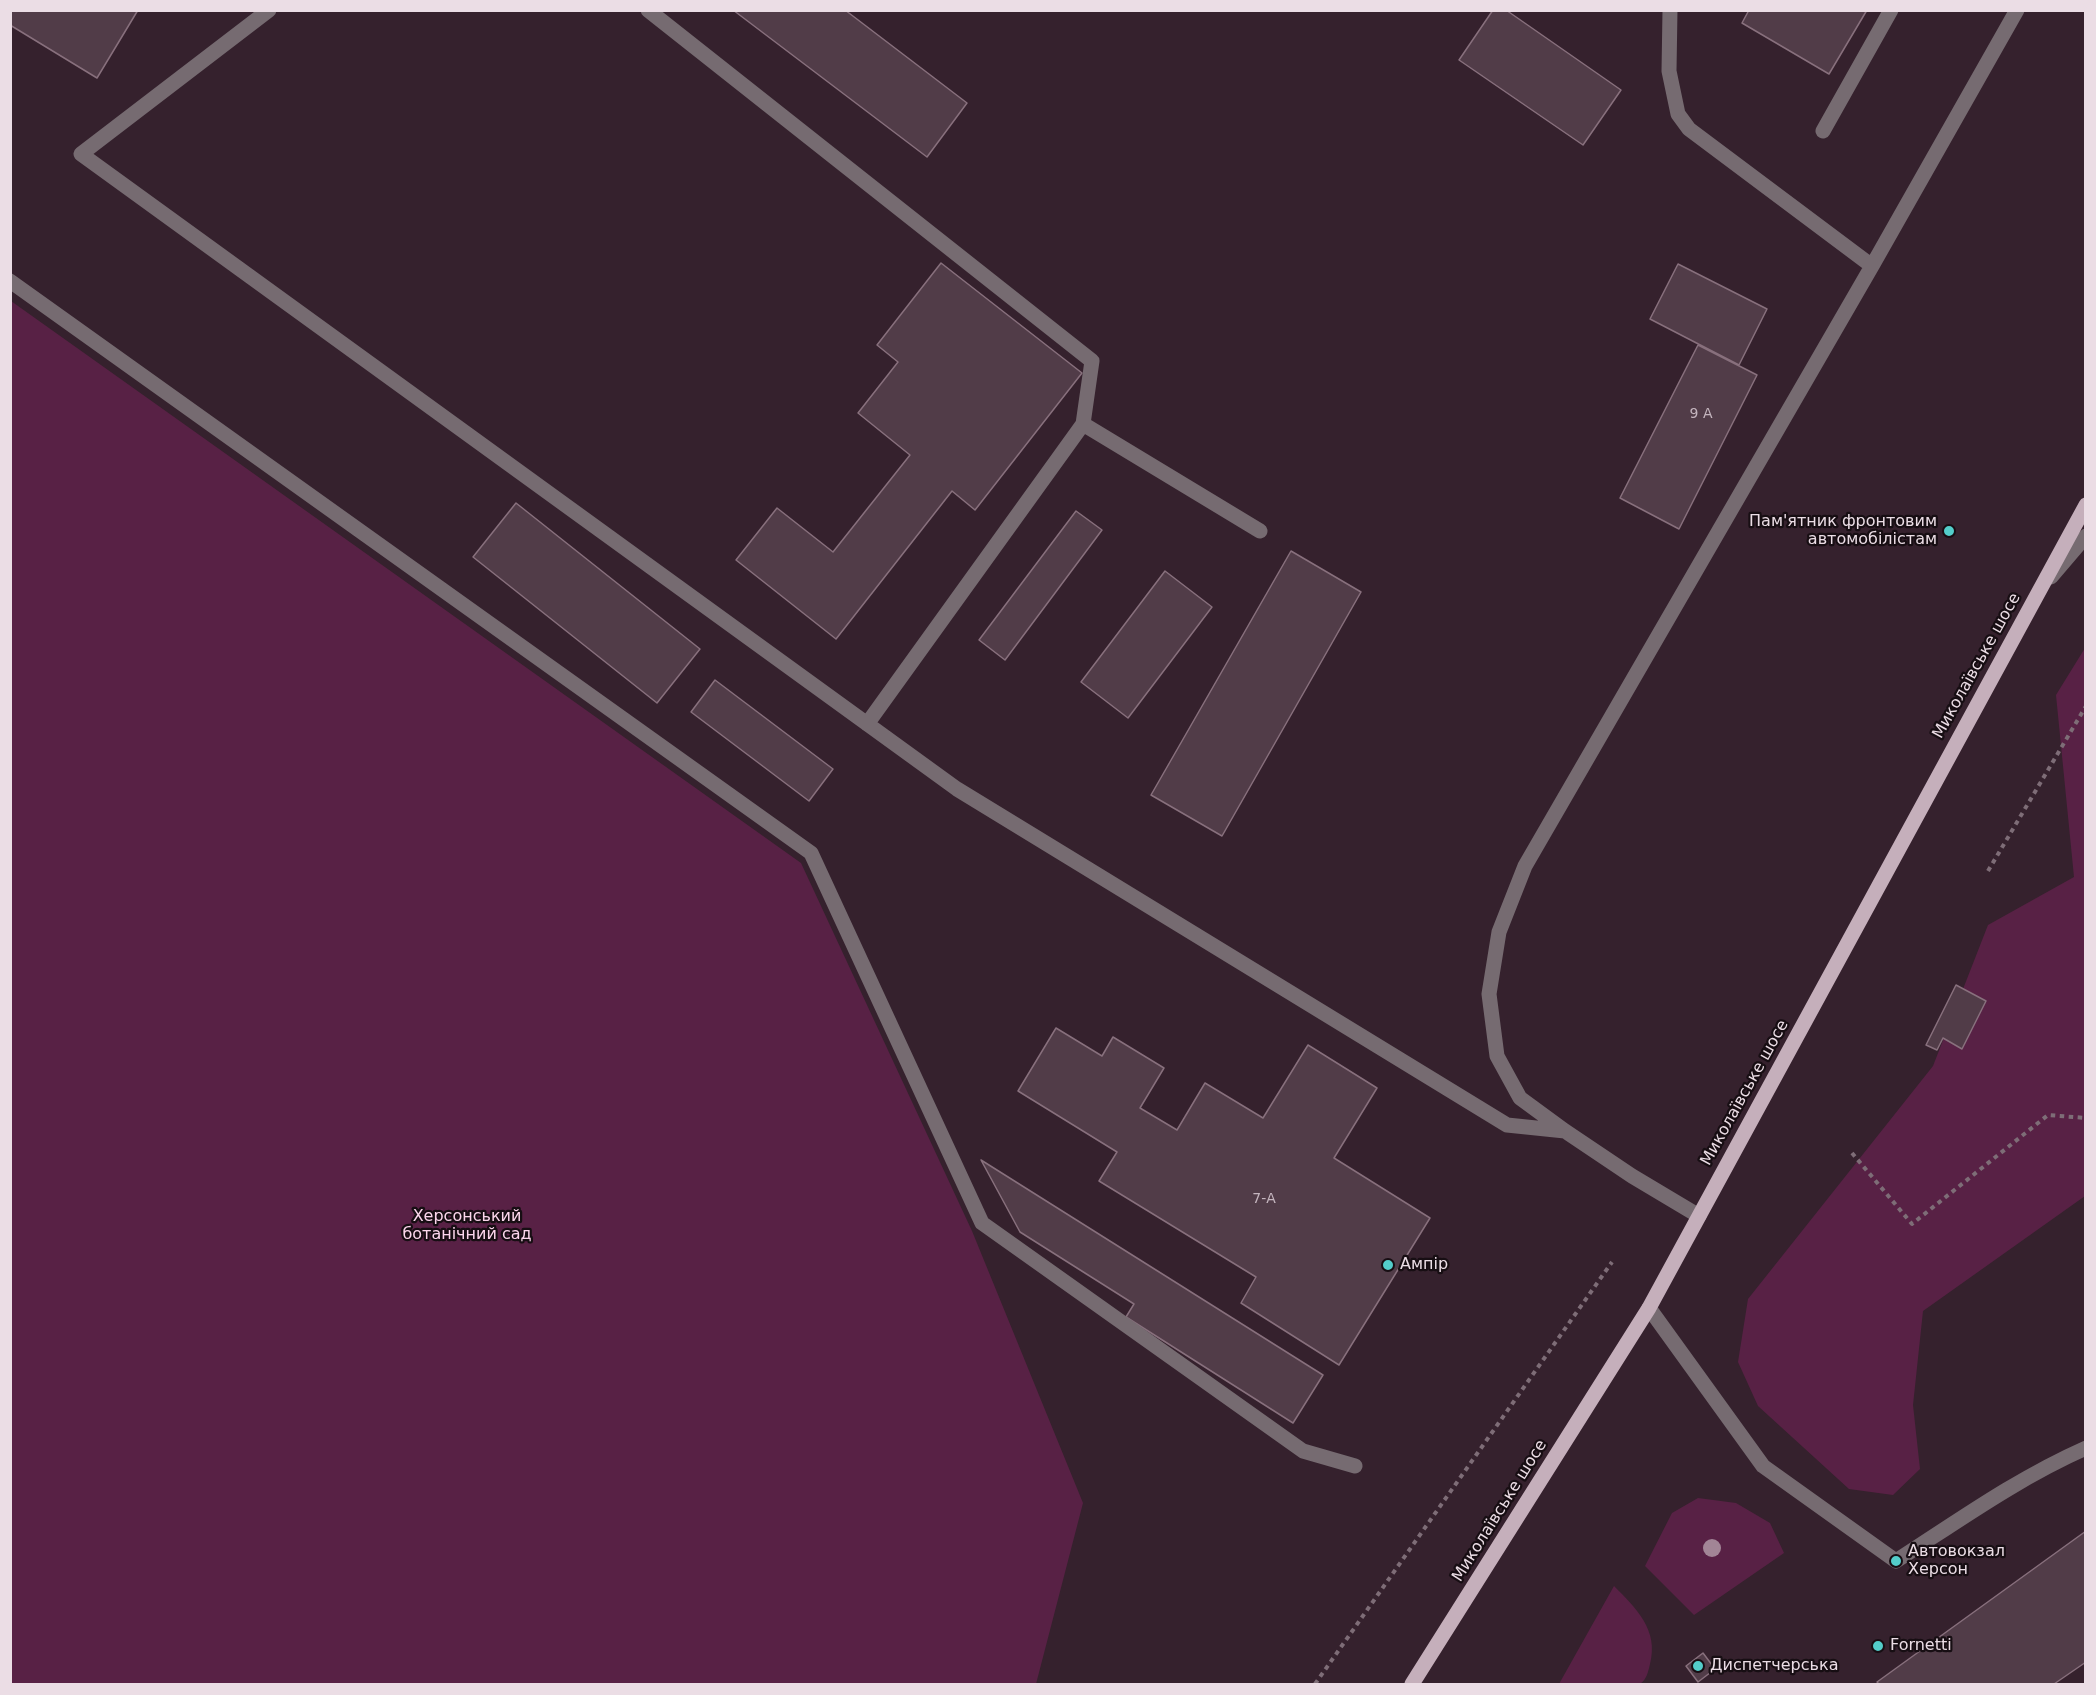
<!DOCTYPE html>
<meta charset="utf-8">
<style>
body{margin:0}
#map{position:relative;width:2096px;height:1695px;overflow:hidden;background:#35212d;font-family:"DejaVu Sans",sans-serif}
canvas{display:block}
.frame{position:absolute;inset:0;border:12px solid #ebdde5;pointer-events:none}
</style>
<div id="map">
<canvas width="2096" height="1695"></canvas>
<div class="frame"></div>
</div>
<script>
const c = document.querySelector('canvas').getContext('2d');
c.lineJoin = 'round';
function fill(path, color) { c.fillStyle = color; c.fill(path, 'evenodd'); }
function stroke(path, color, width, dash) { c.strokeStyle = color; c.lineWidth = width; c.lineCap = dash ? 'butt' : 'round'; c.setLineDash(dash || []); c.stroke(path); }
function drawText(font, color, halo, rows, align = 'center') {
  c.font = font + ' "DejaVu Sans",sans-serif'; c.lineWidth = 4.5; c.setLineDash([]); c.textBaseline = 'middle'; c.strokeStyle = halo; c.fillStyle = color; for (const [text, x, y, turn = 0] of rows) {
    c.save(); c.translate(x, y); c.rotate((+turn || 0) * Math.PI / 180); c.textAlign = isNaN(turn) ? turn : align; if (halo) c.strokeText(text, 0, 0); c.fillText(text, 0, 0); c.restore();
  }
}
fill(new Path2D(`
 M 11,301 L 801,863 L 972,1231 L 1083,1503 L 1036,1684 L 11,1684 Z
 M 2085,648 L 2085,1196 L 1923,1311 L 1913,1405 L 1920,1469 L 1893,1495 L 1849,1489 L 1758,1406 L 1738,1362 L 1748,1299 L 1933,1066 L 1988,925 L 2074,877 L 2056,695 Z
 M 1698,1498 L 1736,1503 L 1770,1523 L 1784,1553 L 1694,1615 L 1645,1566 L 1672,1513 Z
 M 1614,1586 C 1636,1608 1659,1630 1650,1664 C 1648,1672 1647,1679 1640,1684 L 1559,1684 Z`), '#582145');
const building = new Path2D(`
 M 10,10 L 138,10 L 97,78 L 10,25 Z
 M 733,10 L 845,10 L 967,103 L 927,157 Z
 M 1493,10 L 1506,10 L 1621,90 L 1583,145 L 1459,60 Z
 M 1749,10 L 1867,10 L 1829,74 L 1742,23 Z
 M 941,263 L 1082,373 L 975,510 L 952,491 L 836,639 L 736,560 L 777,508 L 833,552 L 910,455 L 858,413 L 898,362 L 877,345 Z
 M 1678,264 L 1767,309 L 1739,365 L 1650,319 Z
 M 1698,345 L 1757,375 L 1679,529 L 1620,498 Z
 M 516,503 L 700,649 L 657,703 L 473,557 Z
 M 1076,511 L 1102,530 L 1005,660 L 979,640 Z
 M 1291,551 L 1361,592 L 1222,836 L 1151,795 Z
 M 1165,571 L 1212,607 L 1128,718 L 1081,682 Z
 M 715,680 L 833,769 L 809,801 L 691,712 Z
 M 1956,985 L 1986,1001 L 1962,1049 L 1943,1038 L 1937,1050 L 1926,1045 Z
 M 1056,1028 L 1102,1056 L 1113,1037 L 1164,1068 L 1140,1108 L 1177,1130 L 1205,1083 L 1263,1118 L 1308,1045 L 1377,1088 L 1334,1158 L 1430,1218 L 1339,1365 L 1241,1303 L 1256,1277 L 1099,1181 L 1117,1152 L 1018,1091 Z
 M 981,1160 L 1323,1375 L 1293,1423 L 1126,1317 L 1134,1304 L 1020,1232 Z
 M 2086,1531 L 2086,1662 L 2054,1684 L 1879,1684 L 1877,1682 Z
 M 1703,1653 L 1715,1669 L 1698,1682 L 1686,1666 Z`);
fill(building, '#513c48');
stroke(building, '#88707d', 1.5);
stroke(new Path2D(`
 M 1988,871 L 2086,706
 M 1852,1153 L 1912,1224 L 2048,1115 L 2086,1118
 M 1315,1684 L 1612,1262`), '#7e6d77', 4, [4.5, 4.5]);
stroke(new Path2D(`
 M 269,10 L 81,154 L 957,789 L 1507,1125 L 1565,1131
 M 648,10 L 1092,361 L 1083,424
 M 1670,10 L 1669,71 L 1678,114 L 1689,129 L 1872,266
 M 1823,131 L 1891,10
 M 10,281 L 811,853 L 982,1223 L 1303,1451 L 1355,1466
 M 2051,577 L 2086,536
 M 867,724 L 1083,424 L 1260,531
 M 1699,1216 L 1632,1176 L 1565,1131 L 1520,1098 L 1497,1056 L 1489,994 L 1499,932 L 1525,866 L 1872,266 L 2017,10
 M 1649,1308 L 1763,1466 L 1896,1561 C 1958,1521 2018,1478 2086,1448`), '#766b71', 15);
stroke(new Path2D(`
 M 1412,1684 L 1649,1308 L 2086,505`), '#c5afbb', 15);
c.fillStyle = '#a28596';
for (const [x, y] of [
 [1712,1548]
]) { c.beginPath(); c.arc(x, y, 9, 0, 2 * Math.PI); c.fill(); }
for (const [x, y, r, color] of [
 [1949,531,6,"#53cdca"],
 [1388,1265,6,"#53cdca"],
 [1896,1561,6,"#53cdca"],
 [1878,1646,6,"#53cdca"],
 [1698,1666,6,"#53cdca"]
]) { const dot = new Path2D(); dot.arc(x, y, r, 0, 2 * Math.PI); c.fillStyle = color; c.fill(dot); stroke(dot, '#170e13', 2); }
drawText('14px', '#c4b5be', null, [
 ["9 А",1701,414],
 ["7-А",1264,1199]
]);
drawText('16px', '#ebdde5', '#170e13', [
 ["Пам'ятник фронтовим",1937,522,"right"],
 ["автомобілістам",1937,540,"right"],
 ["Ампір",1400,1265],
 ["Автовокзал",1908,1552],
 ["Херсон",1908,1570],
 ["Fornetti",1890,1646],
 ["Диспетчерська",1710,1666]
], 'left');
drawText('16px', '#ebdde5', '#170e13', [
 ["Миколаївське шосе",1977,666,-61],
 ["Миколаївське шосе",1745,1093,-61],
 ["Миколаївське шосе",1500,1511,-58]
]);
drawText('16px', '#fcd6ec', '#170e13', [
 ["Херсонський",467,1217],
 ["ботанічний сад",467,1235]
]);
</script>
